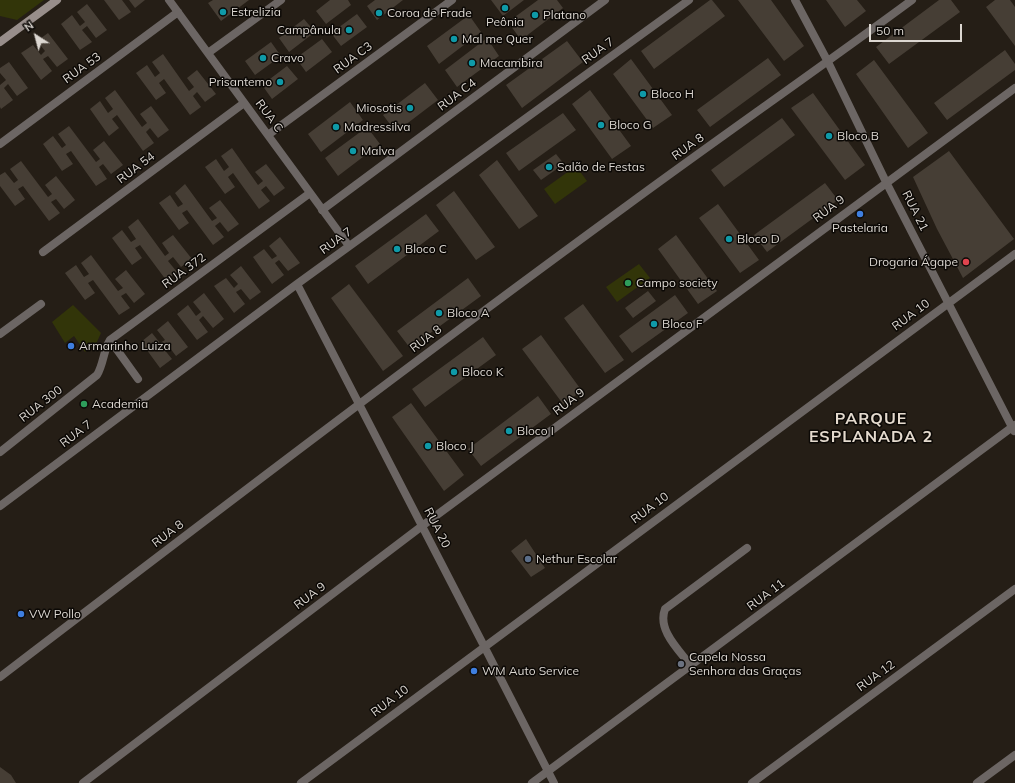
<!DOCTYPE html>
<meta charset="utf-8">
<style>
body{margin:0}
#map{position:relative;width:1015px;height:783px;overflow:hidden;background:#251e16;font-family:Mulish,sans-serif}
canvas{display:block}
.north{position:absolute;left:16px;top:16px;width:40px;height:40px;-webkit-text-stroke:3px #0c0906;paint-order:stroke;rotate:324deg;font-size:11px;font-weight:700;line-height:16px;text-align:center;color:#dcd7d1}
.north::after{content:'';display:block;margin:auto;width:14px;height:18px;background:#dcd7d1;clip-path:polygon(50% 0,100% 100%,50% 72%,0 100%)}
.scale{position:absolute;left:869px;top:24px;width:93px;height:18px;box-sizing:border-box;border:2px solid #dcd7d1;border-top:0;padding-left:5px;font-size:12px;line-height:14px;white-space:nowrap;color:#dcd7d1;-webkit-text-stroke:3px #0c0906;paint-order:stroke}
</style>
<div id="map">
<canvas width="1015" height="783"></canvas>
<div class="north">N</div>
<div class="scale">50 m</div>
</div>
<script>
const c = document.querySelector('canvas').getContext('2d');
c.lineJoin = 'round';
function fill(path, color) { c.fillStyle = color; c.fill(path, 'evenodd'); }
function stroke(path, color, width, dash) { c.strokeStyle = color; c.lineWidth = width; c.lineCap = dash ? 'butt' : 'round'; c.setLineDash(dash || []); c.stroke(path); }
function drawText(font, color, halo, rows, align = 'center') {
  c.font = font + ' Mulish,sans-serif'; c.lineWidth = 3; c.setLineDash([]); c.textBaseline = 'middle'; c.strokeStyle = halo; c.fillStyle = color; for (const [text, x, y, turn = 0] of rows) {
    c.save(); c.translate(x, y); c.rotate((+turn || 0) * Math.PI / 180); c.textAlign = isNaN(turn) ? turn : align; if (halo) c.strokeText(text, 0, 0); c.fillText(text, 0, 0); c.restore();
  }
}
fill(new Path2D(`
 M 0,0 L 44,0 L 17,20 L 0,16 Z
 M 576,166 L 587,181 L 555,204 L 544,189 Z
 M 639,264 L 650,278 L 617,302 L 606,287 Z
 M 73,305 L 101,333 L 96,344 L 85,352 L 74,336 L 65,343 L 52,322 Z`), '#323509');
fill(new Path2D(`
 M 104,0 L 122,0 L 131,12 L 119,20 Z
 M 129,0 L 145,0 L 135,8 Z
 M 213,0 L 249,0 L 221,21 L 208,3 Z
 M 330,0 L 348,0 L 351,5 L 326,24 L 316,11 Z
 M 375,0 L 403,0 L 377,20 L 367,6 Z
 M 491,0 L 524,0 L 503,16 Z
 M 538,0 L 557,0 L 563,8 L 521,40 L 508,22 Z
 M 710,0 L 712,0 L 725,16 L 654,69 L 641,51 Z
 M 738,0 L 771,0 L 804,46 L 784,61 Z
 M 826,0 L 857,0 L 866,11 L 845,27 Z
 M 939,0 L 951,0 L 960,12 L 889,64 L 876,47 Z
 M 995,0 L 1010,0 L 1015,7 L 1015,46 L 986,7 Z
 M 87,4 L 107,30 L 96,38 L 87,26 L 82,30 L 92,42 L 80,50 L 61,24 L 72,15 L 80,26 L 85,22 L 77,12 Z
 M 357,14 L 367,27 L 341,46 L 331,33 Z
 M 469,15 L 481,32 L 439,64 L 427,46 Z
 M 304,19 L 315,32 L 289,52 L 279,38 Z
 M 48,33 L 68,59 L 57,67 L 48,56 L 43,59 L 52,71 L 41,80 L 21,53 L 33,45 L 41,55 L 45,51 L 37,41 Z
 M 487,38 L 499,56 L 457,87 L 445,70 Z
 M 322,39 L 332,52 L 306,72 L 296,58 Z
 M 567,41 L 583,62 L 522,108 L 506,85 Z
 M 271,42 L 281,56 L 255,75 L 245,61 Z
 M 1005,50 L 1015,64 L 1015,70 L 947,120 L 934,103 Z
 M 163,54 L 189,91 L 194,87 L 187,78 L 197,70 L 216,94 L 205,102 L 197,92 L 193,96 L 201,107 L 190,115 L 164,79 L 159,83 L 166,93 L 156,100 L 136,73 L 147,65 L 155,77 L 160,73 L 152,62 Z
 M 768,58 L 781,75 L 710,127 L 697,110 Z
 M 631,59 L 672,115 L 653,128 L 613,74 Z
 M 874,60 L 928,133 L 908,148 L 856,74 Z
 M 9,62 L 28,88 L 17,96 L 8,84 L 4,88 L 13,100 L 1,109 L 0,107 L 0,85 L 6,80 L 0,73 L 0,68 Z
 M 287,66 L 298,79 L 272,99 L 262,85 Z
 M 425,83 L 438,100 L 396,132 L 383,115 Z
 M 115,90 L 142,127 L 147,123 L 140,114 L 151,106 L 169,130 L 158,138 L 150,128 L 146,132 L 154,143 L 143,151 L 117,115 L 112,119 L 119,128 L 109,136 L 90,109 L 100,101 L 108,113 L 113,109 L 105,98 Z
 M 590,90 L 631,146 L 612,159 L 572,104 Z
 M 813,93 L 865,165 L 845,180 L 791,108 Z
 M 350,102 L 363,120 L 321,152 L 308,134 Z
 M 563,113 L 576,130 L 519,171 L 506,153 Z
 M 782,118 L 795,135 L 724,187 L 711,170 Z
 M 69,126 L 96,162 L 100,159 L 93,150 L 104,141 L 123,165 L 111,174 L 103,164 L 99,167 L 107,179 L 96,186 L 71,151 L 66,154 L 73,164 L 62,171 L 43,144 L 53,136 L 62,148 L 66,145 L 58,134 Z
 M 367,127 L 380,144 L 338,176 L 325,158 Z
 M 232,148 L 258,185 L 263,181 L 255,172 L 266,164 L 285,188 L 274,196 L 266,186 L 261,190 L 270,201 L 259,209 L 233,173 L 228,177 L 235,187 L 225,194 L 205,167 L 216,159 L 224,171 L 229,167 L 221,156 Z
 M 949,151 L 1014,239 L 963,278 L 937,229 L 913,177 Z
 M 556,154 L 564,164 L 541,180 L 533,170 Z
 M 497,160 L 538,216 L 519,229 L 479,175 Z
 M 21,161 L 48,197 L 52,194 L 45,185 L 56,176 L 75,200 L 64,209 L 56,199 L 51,202 L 60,213 L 49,221 L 23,186 L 18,189 L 25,199 L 15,206 L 0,186 L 0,175 L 5,172 L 14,183 L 18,180 L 10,169 Z
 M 825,183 L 838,200 L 767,252 L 754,235 Z
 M 185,184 L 212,221 L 217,218 L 209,208 L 220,200 L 239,224 L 228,232 L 220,222 L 215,226 L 224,237 L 213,245 L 187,210 L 182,213 L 189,223 L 179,230 L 159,203 L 170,195 L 178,207 L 183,204 L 175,193 Z
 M 454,191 L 495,247 L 476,260 L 436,205 Z
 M 718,204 L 759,260 L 740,273 L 699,218 Z
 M 426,214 L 439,231 L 368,284 L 355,266 Z
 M 138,219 L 165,256 L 169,253 L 162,243 L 173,235 L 192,259 L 181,267 L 173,257 L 168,261 L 177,272 L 166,280 L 140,245 L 135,248 L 142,258 L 132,265 L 112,238 L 122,230 L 131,242 L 136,239 L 128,227 Z
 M 676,235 L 717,291 L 698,304 L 658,249 Z
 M 280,237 L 300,263 L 288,271 L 279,260 L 275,263 L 284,275 L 272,284 L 253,257 L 264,249 L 272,259 L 277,256 L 269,246 Z
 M 91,255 L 118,291 L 123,288 L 115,279 L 126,270 L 145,294 L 134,303 L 126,293 L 121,296 L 130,308 L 119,315 L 93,280 L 88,283 L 95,293 L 85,300 L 65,273 L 76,265 L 84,277 L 89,274 L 81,263 Z
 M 241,266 L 261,292 L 250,300 L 241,289 L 236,292 L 245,304 L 234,313 L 214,286 L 226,278 L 234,288 L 238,284 L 230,275 Z
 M 468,278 L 481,296 L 410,348 L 397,331 Z
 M 349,284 L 403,356 L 383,371 L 331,298 Z
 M 648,291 L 656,301 L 633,318 L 625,308 Z
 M 204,293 L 224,319 L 213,328 L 203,316 L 199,320 L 208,332 L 197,340 L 177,314 L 188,305 L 196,316 L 201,312 L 193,302 Z
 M 675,295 L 688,313 L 632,353 L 619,336 Z
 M 583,304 L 624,360 L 605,373 L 564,318 Z
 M 168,321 L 188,347 L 176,356 L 167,344 L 163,348 L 172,359 L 160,368 L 141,342 L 152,333 L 160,343 L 165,340 L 157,330 Z
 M 541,335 L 582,391 L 563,404 L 522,349 Z
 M 483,337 L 496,355 L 425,407 L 412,389 Z
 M 538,396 L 551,414 L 481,466 L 468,449 Z
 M 411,403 L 464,475 L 444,491 L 392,417 Z
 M 526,539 L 545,568 L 531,577 L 511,551 Z
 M 0,767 L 11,775 L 16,783 L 0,783 Z`), '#463e35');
stroke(new Path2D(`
 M 169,0 L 349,246
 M 795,0 L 828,62 L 886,182 L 1014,431
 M 208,53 L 281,0
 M 268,135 L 452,0
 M 0,144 L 178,12
 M 322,210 L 605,0
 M 43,252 L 244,103
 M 297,284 L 484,646 L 554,783
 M 0,334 L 41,304
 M 138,379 L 110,340 L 310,193
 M 0,452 L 97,375 C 104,363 103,351 110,340
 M 0,506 L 297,284 L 689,0
 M 691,666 C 679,650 657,630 665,609 L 747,548
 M 0,677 C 207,519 414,361 625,207 C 720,137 817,70 912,0
 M 83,783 L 422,526 L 1015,88
 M 301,783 L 1015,254
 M 532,783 L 1015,425
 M 752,783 L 1015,589
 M 977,783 L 1015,755`), '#6c6664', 8);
stroke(new Path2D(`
 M 0,42 L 57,0`), '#988e8b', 8);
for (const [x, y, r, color] of [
 [505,8,4,"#0f9aa8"],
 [223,12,4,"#0f9aa8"],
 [379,13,4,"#0f9aa8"],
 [535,15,4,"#0f9aa8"],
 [349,30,4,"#0f9aa8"],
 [454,39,4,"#0f9aa8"],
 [263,58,4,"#0f9aa8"],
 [472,63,4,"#0f9aa8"],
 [280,82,4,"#0f9aa8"],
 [643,94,4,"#0f9aa8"],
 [410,108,4,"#0f9aa8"],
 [601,125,4,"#0f9aa8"],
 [336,127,4,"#0f9aa8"],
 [829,136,4,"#0f9aa8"],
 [353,151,4,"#0f9aa8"],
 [549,167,4,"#0f9aa8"],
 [860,214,4,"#3f7fe0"],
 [729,239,4,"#0f9aa8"],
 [397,249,4,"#0f9aa8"],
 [966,262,4,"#e0444e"],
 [628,283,4,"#2e9e5b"],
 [439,313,4,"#0f9aa8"],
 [654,324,4,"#0f9aa8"],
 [71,346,4,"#3f7fe0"],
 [454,372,4,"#0f9aa8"],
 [84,404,4,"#2e9e5b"],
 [509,431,4,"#0f9aa8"],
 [428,446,4,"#0f9aa8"],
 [528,559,4,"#5c6f8a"],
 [21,614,4,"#3f7fe0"],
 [681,664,4,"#6b7280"],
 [474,671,4,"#3f7fe0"]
]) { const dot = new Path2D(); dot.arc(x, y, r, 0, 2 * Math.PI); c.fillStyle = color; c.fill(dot); stroke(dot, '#0c0906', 1.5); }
drawText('12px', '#dcd7d1', '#0c0906', [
 ["Estrelizia",231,12],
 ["Coroa de Frade",387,13],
 ["Platano",543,15],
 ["Peônia",505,22,"center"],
 ["Campânula",341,30,"right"],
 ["Mal me Quer",462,39],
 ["Cravo",271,58],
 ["Macambira",480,63],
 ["Prisantemo",272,82,"right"],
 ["Bloco H",651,94],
 ["Miosotis",402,108,"right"],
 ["Bloco G",609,125],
 ["Madressilva",344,127],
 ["Bloco B",837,136],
 ["Malva",361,151],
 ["Salão de Festas",557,167],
 ["Pastelaria",860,228,"center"],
 ["Bloco D",737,239],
 ["Bloco C",405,249],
 ["Drogaria Ágape",958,262,"right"],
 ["Campo society",636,283],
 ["Bloco A",447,313],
 ["Bloco F",662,324],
 ["Armarinho Luiza",79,346],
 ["Bloco K",462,372],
 ["Academia",92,404],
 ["Bloco I",517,431],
 ["Bloco J",436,446],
 ["Nethur Escolar",536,559],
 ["VW Pollo",29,614],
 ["Capela Nossa",689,657],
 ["Senhora das Graças",689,671],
 ["WM Auto Service",482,671]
], 'left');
drawText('12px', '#dcd7d1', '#0c0906', [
 ["RUA 7",598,51,-36],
 ["RUA C3",353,58,-36],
 ["RUA 53",82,68,-36],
 ["RUA C4",457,95,-37],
 ["RUA C",269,116,53],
 ["RUA 8",688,147,-36],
 ["RUA 54",136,168,-37],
 ["RUA 9",829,209,-37],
 ["RUA 21",915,211,63],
 ["RUA 7",336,241,-36],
 ["RUA 372",184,271,-36],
 ["RUA 10",911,315,-37],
 ["RUA 8",426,339,-37],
 ["RUA 9",569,402,-37],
 ["RUA 300",41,404,-38],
 ["RUA 7",76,434,-37],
 ["RUA 10",650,508,-37],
 ["RUA 20",437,528,63],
 ["RUA 8",168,534,-37],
 ["RUA 11",766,595,-37],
 ["RUA 9",310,596,-37],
 ["RUA 12",876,676,-36],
 ["RUA 10",390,701,-37]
]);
c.letterSpacing = '1px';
drawText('bold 16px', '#e4dace', '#0c0906', [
 ["PARQUE",871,419],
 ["ESPLANADA 2",871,437]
]);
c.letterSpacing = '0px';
</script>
